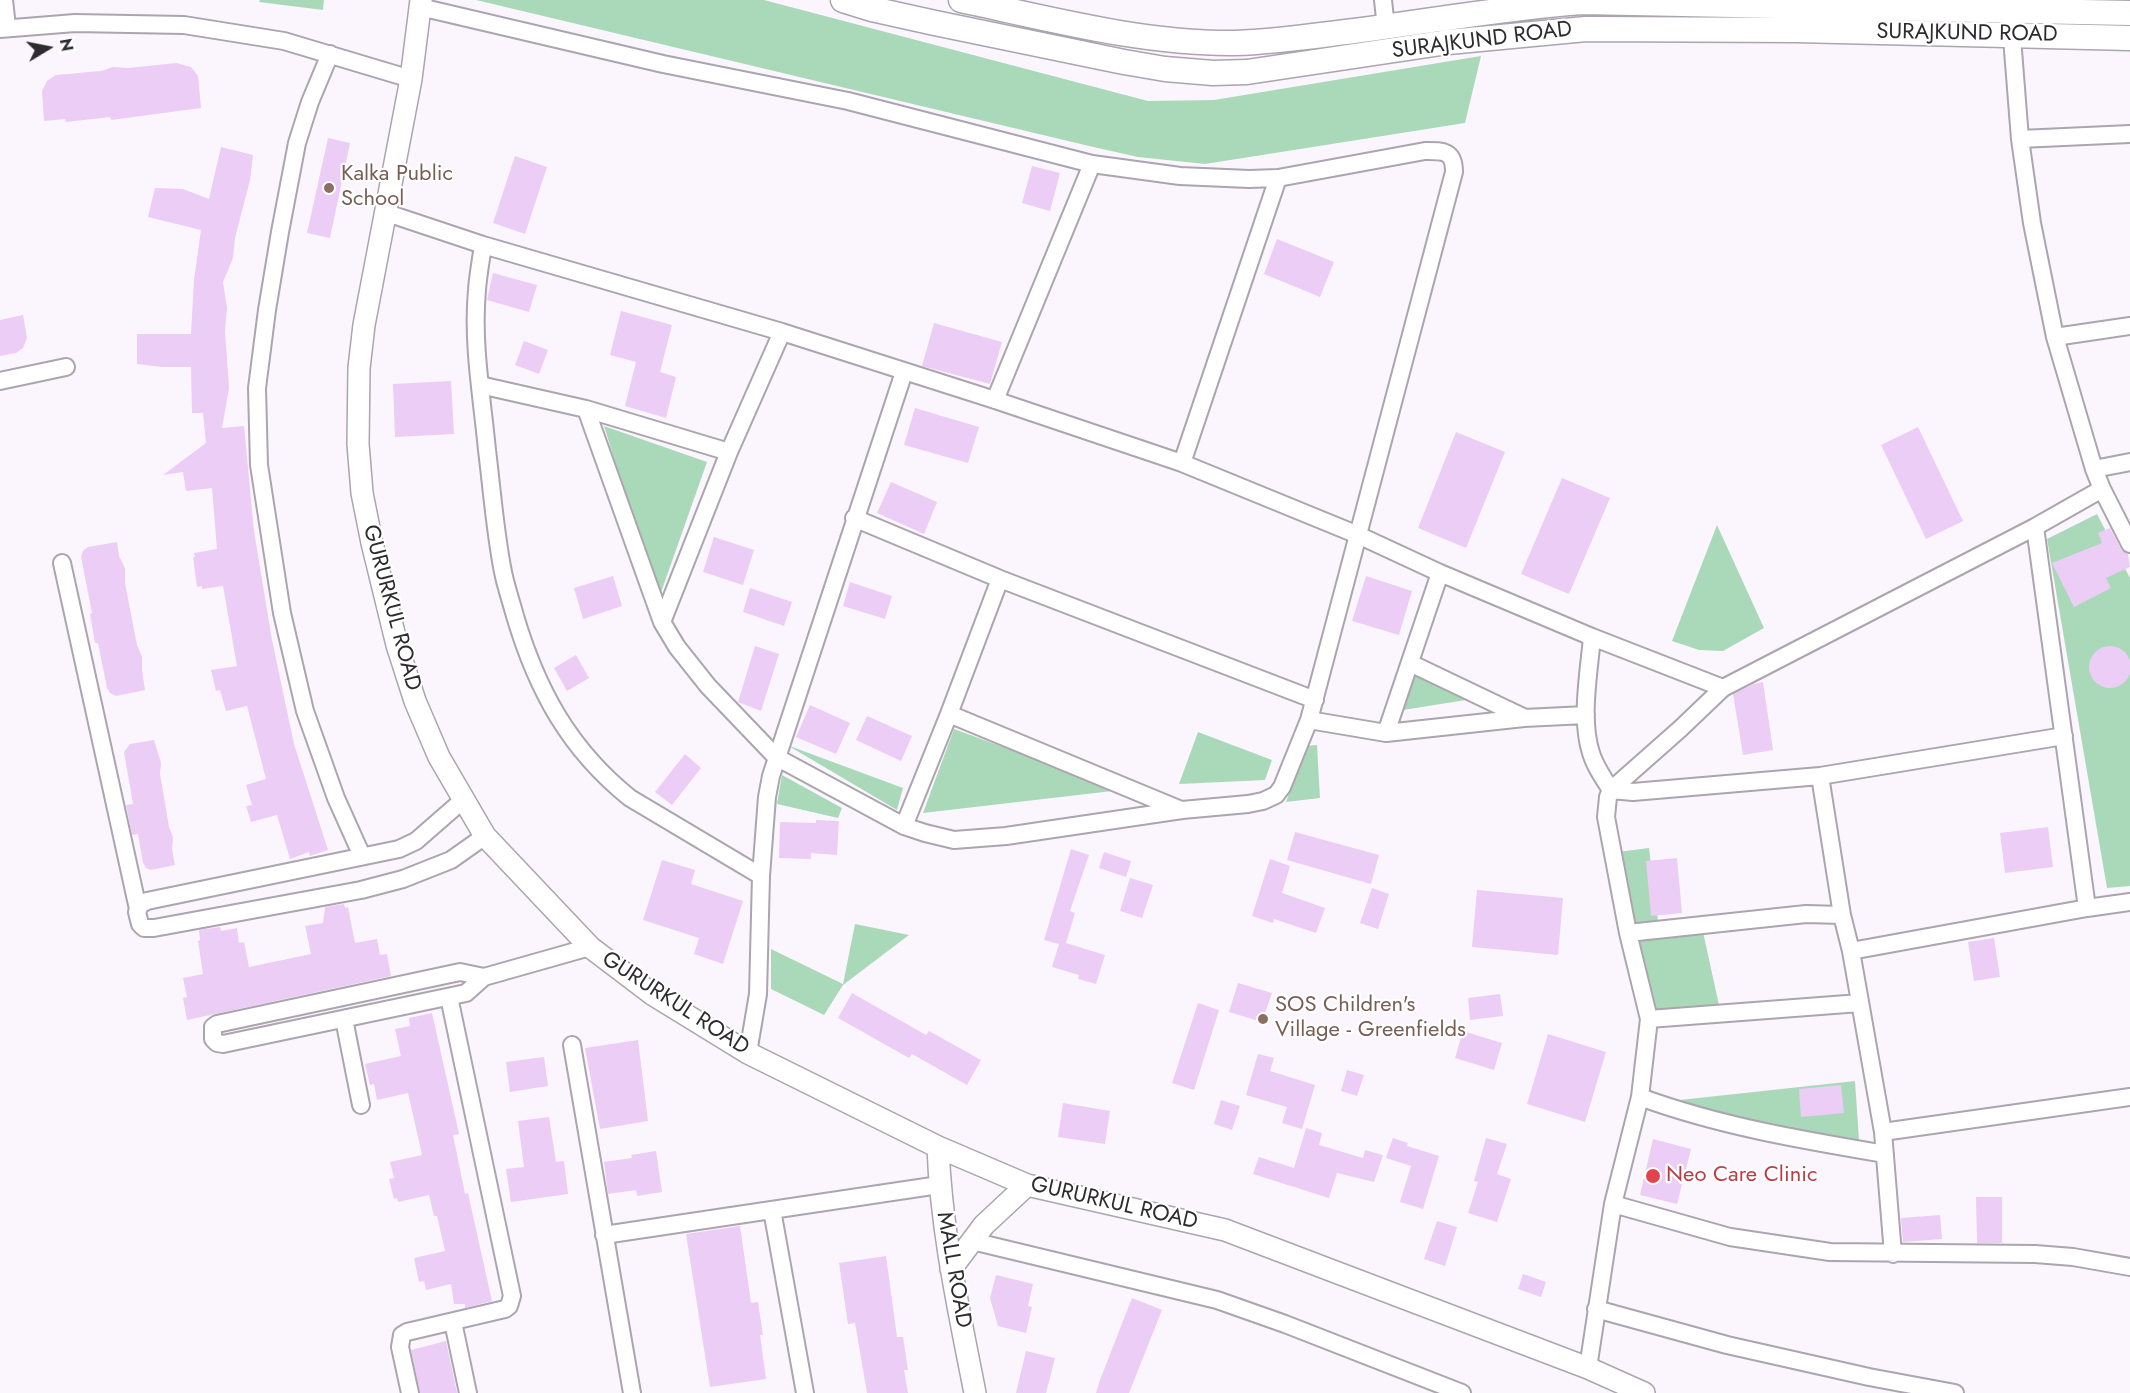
<!DOCTYPE html>
<style>
body{margin:0}
#map{position:relative;width:2130px;height:1393px;overflow:hidden;background:#fbf6fd;font-family:Jost,sans-serif}
canvas{display:block}
.north{position:absolute;left:18px;top:18px;width:60px;height:60px;-webkit-text-stroke:4px #fff;paint-order:stroke;rotate:80deg;font-size:16px;font-weight:700;line-height:24px;text-align:center;color:#2e2b2f}
.north::after{content:'';display:block;margin:auto;width:21px;height:27px;background:#2e2b2f;clip-path:polygon(50% 0,100% 100%,50% 72%,0 100%)}
</style>
<div id="map">
<canvas width="2130" height="1393"></canvas>
<div class="north">N</div>
</div>
<script>
const c = document.querySelector('canvas').getContext('2d');
c.lineJoin = 'round';
function fill(path, color) { c.fillStyle = color; c.fill(path, 'evenodd'); }
function stroke(path, color, width, dash) { c.strokeStyle = color; c.lineWidth = width; c.lineCap = dash ? 'butt' : 'round'; c.setLineDash(dash || []); c.stroke(path); }
function drawText(font, color, halo, rows, align = 'center') {
  c.font = font + ' Jost,sans-serif'; c.lineWidth = 4.5; c.setLineDash([]); c.textBaseline = 'middle'; c.strokeStyle = halo; c.fillStyle = color; for (const [text, x, y, turn = 0] of rows) {
    c.save(); c.translate(x, y); c.rotate((+turn || 0) * Math.PI / 180); c.textAlign = isNaN(turn) ? turn : align; if (halo) c.strokeText(text, 0, 0); c.fillText(text, 0, 0); c.restore();
  }
}
fill(new Path2D(`
 M 260,0 L 324,0 L 323,10 L 259,2 Z
 M 476,0 L 764,0 L 1148,101 L 1214,100 L 1481,56 L 1465,123 L 1205,164 L 1138,157 L 1089,146 Z
 M 604,426 L 707,462 L 658,601 Z
 M 2097,514 L 2130,578 L 2130,886 L 2107,888 L 2047,539 Z
 M 1717,525 L 1764,628 L 1723,651 L 1699,650 L 1672,641 Z
 M 1409,671 L 1472,699 L 1397,711 Z
 M 954,729 L 1121,790 L 923,813 Z
 M 1198,732 L 1272,760 L 1265,780 L 1179,784 Z
 M 787,745 L 903,788 L 897,810 Z
 M 1317,745 L 1320,798 L 1286,802 L 1306,746 Z
 M 782,775 L 842,808 L 838,818 L 777,804 Z
 M 1649,848 L 1660,937 L 1703,932 L 1719,1005 L 1656,1012 L 1618,852 Z
 M 855,924 L 909,935 L 843,985 L 824,1015 L 771,989 L 771,949 L 843,984 Z
 M 1855,1081 L 1860,1155 L 1652,1103 Z`), '#aad9ba');
fill(new Path2D(`
 M 176,63 L 191,67 L 198,76 L 201,108 L 111,120 L 110,117 L 66,122 L 65,119 L 44,121 L 42,91 L 47,81 L 56,75 L 101,71 L 113,67 L 129,68 Z
 M 328,138 L 350,143 L 330,238 L 307,233 Z
 M 221,147 L 253,155 L 250,180 L 235,238 L 233,258 L 223,282 L 227,308 L 225,331 L 229,388 L 222,428 L 244,426 L 254,531 L 272,640 L 294,744 L 328,850 L 310,856 L 309,852 L 290,859 L 277,815 L 251,822 L 246,806 L 252,805 L 246,785 L 266,779 L 247,706 L 226,711 L 220,690 L 216,691 L 211,670 L 237,666 L 223,586 L 202,589 L 202,586 L 197,587 L 193,557 L 195,557 L 194,553 L 217,549 L 212,488 L 186,491 L 183,472 L 163,475 L 206,443 L 203,413 L 192,413 L 191,367 L 162,367 L 137,364 L 137,334 L 191,334 L 194,280 L 201,230 L 148,217 L 155,188 L 183,189 L 209,199 Z
 M 515,156 L 547,167 L 525,234 L 493,223 Z
 M 1032,166 L 1060,173 L 1050,211 L 1022,203 Z
 M 1277,239 L 1334,262 L 1320,297 L 1264,274 Z
 M 493,273 L 537,285 L 529,312 L 487,300 Z
 M 621,311 L 672,325 L 660,372 L 676,377 L 666,418 L 625,406 L 636,362 L 610,355 Z
 M 23,315 L 27,338 L 23,348 L 16,353 L 0,356 L 0,320 Z
 M 934,323 L 1002,342 L 990,384 L 922,366 Z
 M 524,341 L 548,350 L 539,374 L 515,365 Z
 M 451,381 L 454,434 L 395,437 L 393,384 Z
 M 915,408 L 979,427 L 968,463 L 904,445 Z
 M 1918,427 L 1963,521 L 1926,539 L 1881,445 Z
 M 1456,432 L 1505,452 L 1466,548 L 1418,528 Z
 M 1562,478 L 1610,498 L 1569,594 L 1521,574 Z
 M 891,482 L 937,502 L 924,534 L 877,513 Z
 M 2110,528 L 2121,549 L 2128,554 L 2130,567 L 2106,578 L 2111,588 L 2074,607 L 2052,563 L 2102,543 L 2098,533 Z
 M 714,537 L 754,550 L 743,585 L 703,572 Z
 M 117,542 L 119,556 L 125,568 L 125,583 L 137,645 L 142,657 L 142,670 L 145,690 L 116,696 L 110,693 L 107,688 L 98,643 L 95,643 L 90,614 L 92,613 L 81,557 L 83,551 L 88,547 Z
 M 613,576 L 622,606 L 583,619 L 574,588 Z
 M 1366,576 L 1412,591 L 1399,635 L 1352,621 Z
 M 850,582 L 892,596 L 885,619 L 843,606 Z
 M 750,588 L 792,602 L 784,626 L 743,612 Z
 M 755,646 L 779,654 L 761,711 L 738,702 Z
 M2089 667a21 21 0 1 1 42 0a21 21 0 1 1-42 0Z
 M 576,655 L 589,678 L 567,691 L 554,668 Z
 M 1763,682 L 1773,750 L 1743,755 L 1733,694 L 1754,684 Z
 M 810,705 L 850,723 L 836,754 L 796,737 Z
 M 867,716 L 912,736 L 901,761 L 856,740 Z
 M 154,740 L 161,763 L 160,774 L 169,827 L 173,837 L 172,849 L 175,865 L 151,870 L 146,868 L 143,863 L 138,834 L 132,835 L 126,805 L 133,804 L 124,752 L 130,744 Z
 M 685,754 L 701,768 L 672,805 L 655,792 Z
 M 816,820 L 839,821 L 837,855 L 811,853 L 811,859 L 779,858 L 780,822 L 816,823 Z
 M 2048,827 L 2053,867 L 2005,873 L 2000,833 Z
 M 1295,832 L 1379,855 L 1371,884 L 1287,860 Z
 M 1071,849 L 1089,855 L 1070,911 L 1075,913 L 1066,943 L 1105,955 L 1096,984 L 1078,979 L 1079,975 L 1052,967 L 1059,944 L 1044,940 Z
 M 1104,852 L 1131,861 L 1126,877 L 1099,868 Z
 M 1677,858 L 1682,913 L 1651,916 L 1646,861 Z
 M 1270,859 L 1290,866 L 1282,893 L 1325,908 L 1316,933 L 1274,919 L 1273,923 L 1252,916 Z
 M 662,860 L 695,870 L 691,884 L 743,901 L 723,964 L 694,954 L 699,938 L 643,920 Z
 M 1130,878 L 1153,885 L 1142,918 L 1120,911 Z
 M 1372,888 L 1389,894 L 1378,929 L 1360,923 Z
 M 1477,890 L 1563,898 L 1558,955 L 1472,947 Z
 M 344,904 L 345,908 L 348,907 L 355,943 L 377,939 L 380,955 L 387,954 L 391,976 L 187,1020 L 183,998 L 187,997 L 183,978 L 203,974 L 198,941 L 200,940 L 199,930 L 220,927 L 221,931 L 237,928 L 239,943 L 244,942 L 249,967 L 311,954 L 305,926 L 323,923 L 325,907 Z
 M 1994,938 L 2000,977 L 1974,981 L 1968,942 Z
 M 1238,983 L 1272,993 L 1262,1022 L 1229,1012 Z
 M 852,993 L 926,1035 L 929,1031 L 981,1060 L 967,1085 L 912,1054 L 909,1058 L 838,1018 Z
 M 1500,994 L 1503,1016 L 1470,1020 L 1468,998 Z
 M 1198,1003 L 1219,1010 L 1194,1090 L 1172,1083 Z
 M 432,1013 L 459,1134 L 453,1135 L 465,1194 L 468,1193 L 492,1301 L 465,1308 L 465,1304 L 454,1304 L 451,1284 L 426,1290 L 424,1281 L 419,1282 L 414,1258 L 445,1251 L 437,1216 L 434,1216 L 429,1195 L 398,1202 L 397,1198 L 394,1199 L 389,1179 L 394,1178 L 390,1162 L 422,1155 L 408,1093 L 377,1100 L 374,1084 L 370,1085 L 365,1064 L 401,1056 L 395,1029 L 410,1026 L 409,1018 Z
 M 1463,1031 L 1502,1043 L 1494,1070 L 1455,1058 Z
 M 1548,1034 L 1606,1052 L 1585,1122 L 1527,1104 Z
 M 638,1040 L 648,1121 L 600,1129 L 585,1048 Z
 M 1258,1054 L 1274,1058 L 1270,1071 L 1315,1085 L 1302,1129 L 1282,1123 L 1287,1107 L 1246,1095 Z
 M 544,1057 L 548,1086 L 510,1092 L 506,1062 Z
 M 1347,1070 L 1364,1075 L 1357,1096 L 1341,1091 Z
 M 1841,1085 L 1844,1113 L 1801,1117 L 1799,1089 Z
 M 1221,1100 L 1240,1106 L 1232,1130 L 1214,1124 Z
 M 1063,1103 L 1110,1111 L 1105,1144 L 1058,1137 Z
 M 549,1117 L 556,1162 L 564,1161 L 568,1194 L 511,1202 L 506,1169 L 524,1167 L 518,1121 Z
 M 1306,1128 L 1322,1133 L 1319,1145 L 1363,1158 L 1365,1150 L 1383,1155 L 1374,1182 L 1337,1173 L 1329,1198 L 1253,1174 L 1259,1157 L 1294,1168 Z
 M 1393,1138 L 1408,1143 L 1407,1146 L 1439,1156 L 1423,1209 L 1400,1202 L 1411,1166 L 1386,1158 Z
 M 1486,1138 L 1507,1144 L 1497,1174 L 1511,1179 L 1497,1222 L 1468,1213 L 1478,1182 L 1474,1181 Z
 M 1653,1139 L 1691,1149 L 1677,1204 L 1640,1195 Z
 M 656,1151 L 662,1192 L 637,1196 L 636,1190 L 608,1194 L 604,1162 L 632,1158 L 631,1155 Z
 M 1976,1197 L 2002,1197 L 2002,1243 L 1977,1243 Z
 M 1940,1215 L 1942,1239 L 1903,1242 L 1901,1218 Z
 M 1437,1221 L 1457,1227 L 1445,1266 L 1424,1259 Z
 M 740,1226 L 751,1303 L 758,1302 L 763,1335 L 760,1335 L 766,1379 L 710,1387 L 686,1234 Z
 M 886,1256 L 897,1337 L 903,1337 L 908,1370 L 904,1370 L 908,1393 L 867,1393 L 855,1323 L 848,1324 L 839,1263 Z
 M 1523,1274 L 1546,1282 L 1541,1297 L 1518,1289 Z
 M 996,1275 L 1033,1284 L 1028,1306 L 1032,1307 L 1026,1333 L 998,1326 L 990,1298 Z
 M 1132,1298 L 1162,1310 L 1129,1393 L 1096,1393 L 1100,1380 Z
 M 446,1341 L 457,1393 L 420,1393 L 411,1350 Z
 M 1026,1351 L 1055,1358 L 1046,1393 L 1016,1393 Z`), '#ebcdf6');
const minor = new Path2D(`
 M 4,0 L 7,27
 M 1383,0 L 1386,28
 M 420,7 L 663,64 L 848,101 L 1092,164 L 1180,176 L 1249,179 L 1278,178 L 1425,151 C 1443,151 1454,150 1454,172 L 1309,720 L 1282,787 L 1276,795 L 1263,801 L 1248,804 L 1182,810 L 1006,836 L 954,840 L 925,833 L 904,826 L 776,757 L 708,686 L 677,647 L 662,622 L 586,409
 M 2011,25 L 2020,139 L 2032,223 L 2055,337 L 2094,469 L 2102,489 L 2130,544
 M 0,29 L 75,23 L 184,25 L 284,41 L 411,79
 M 330,54 L 310,102 L 297,143 L 280,232 L 267,310 L 257,388 L 259,465 L 282,613 L 305,711 L 336,798 L 362,856
 M 2020,139 L 2130,134
 M 384,212 L 483,245 L 782,332 L 995,400 L 1182,463 L 1358,535 L 1440,573 L 1592,637 L 1723,688
 M 483,245 C 481,260 478,275 477,290 C 472,343 482,397 487,450 C 492,490 495,532 503,572 C 506,587 511,601 515,616 C 537,690 569,749 630,798 L 761,876
 M 2055,337 L 2130,326
 M 0,381 L 66,367
 M 480,385 L 586,409 L 729,452
 M 995,400 L 1092,164
 M 1182,463 L 1278,178
 M 2094,469 L 2130,462
 M 854,518 L 1000,579 L 1315,700
 M 2035,527 L 2087,908
 M 62,563 L 138,909
 M 662,622 L 729,452 L 782,332
 M 1592,637 C 1589,672 1580,719 1591,753 C 1595,766 1603,778 1611,790 L 1633,792 L 1820,776 L 2064,736
 M 1410,663 L 1523,717
 M 949,714 L 1181,810
 M 1309,720 L 1386,733 L 1524,718 L 1586,715
 M 1386,733 L 1440,573
 M 1820,776 L 1842,915 L 1851,951 L 1883,1132 L 1893,1254
 M 463,800 L 416,841 L 399,849 L 147,901 L 140,905 L 137,912 L 140,924 L 144,928 L 154,928 L 361,890 L 403,879 L 451,860 L 485,836
 M 904,826 L 949,714 L 1000,579
 M 1628,933 L 1806,914 L 1842,915
 M 1851,951 L 2087,908 L 2130,902
 M 484,977 L 460,972 L 217,1024 L 213,1027 L 213,1039 L 217,1043 L 223,1044 L 466,993 L 484,977 L 590,947
 M 344,1019 L 361,1105
 M 1649,1019 L 1860,1003
 M 572,1045 L 632,1393
 M 748,1053 L 758,994 L 761,876 L 767,797 L 771,776 L 904,372
 M 1640,1097 C 1719,1126 1802,1140 1885,1154
 M 1883,1132 L 2130,1097
 M 1613,1204 L 1730,1237 L 1830,1252 L 2035,1254 L 2073,1257 L 2130,1267
 M 772,1210 L 805,1393
 M 604,1235 L 939,1185
 M 972,1241 L 1217,1300 L 1285,1324 L 1462,1393
 M 1596,1309 L 1727,1345 L 1869,1377 L 1955,1393
 M 453,1322 L 468,1393
 M 1588,1368 L 1613,1204 L 1640,1097 L 1649,1019 L 1628,933 L 1606,817 L 1608,797 L 1611,790 L 1680,729 L 1723,688 L 2035,527 L 2102,489
 M 410,1393 L 400,1347 L 402,1335 L 407,1332 L 505,1309 L 509,1306 L 512,1296 L 449,997`);
const tertiary = new Path2D(`
 M 421,0 L 411,79 L 364,325 L 359,368 L 358,444 L 362,493 L 372,543 L 397,645 L 415,701 L 439,757 L 485,836 L 590,947 L 652,994 L 748,1053 L 938,1147 L 1027,1185 L 1225,1230 L 1588,1368 L 1644,1393
 M 938,1147 C 941,1230 959,1311 975,1393
 M 951,1269 L 984,1225 L 1027,1185`);
const secondary = new Path2D(`
 M 843,0 L 872,9 L 935,23 L 1124,62 L 1165,69 L 1213,73 L 1247,72 L 1448,42 L 1586,29 L 1796,30 L 2130,38
 M 961,0 C 1051,19 1143,44 1235,43 C 1267,42 1299,38 1330,34 C 1415,24 1498,8 1583,2 L 2130,13`);
stroke(minor, '#aca4af', 20);
stroke(tertiary, '#aca4af', 24);
stroke(secondary, '#aca4af', 27);
stroke(minor, '#fff', 16);
stroke(tertiary, '#fff', 21);
stroke(secondary, '#fff', 24);
for (const [x, y, r, color] of [
 [329,188,6,"#8d6e63"],
 [1263,1019,6,"#8d6e63"],
 [1653,1176,8,"#e0444e"]
]) { const dot = new Path2D(); dot.arc(x, y, r, 0, 2 * Math.PI); c.fillStyle = color; c.fill(dot); stroke(dot, '#fff', 2); }
drawText('22px', '#2e2b2f', '#fff', [
 ["SURAJKUND ROAD",1967,34,1],
 ["SURAJKUND ROAD",1482,41,-7],
 ["GURURKUL ROAD",391,608,75],
 ["GURURKUL ROAD",675,1004,33],
 ["GURURKUL ROAD",1114,1204,13],
 ["MALL ROAD",953,1270,80]
]);
drawText('22px', '#785e54', '#fff', [
 ["Kalka Public",341,175],
 ["School",341,200],
 ["SOS Children's",1275,1006],
 ["Village - Greenfields",1275,1031]
], 'left');
drawText('22px', '#be3a42', '#fff', [
 ["Neo Care Clinic",1666,1176]
], 'left');
</script>
